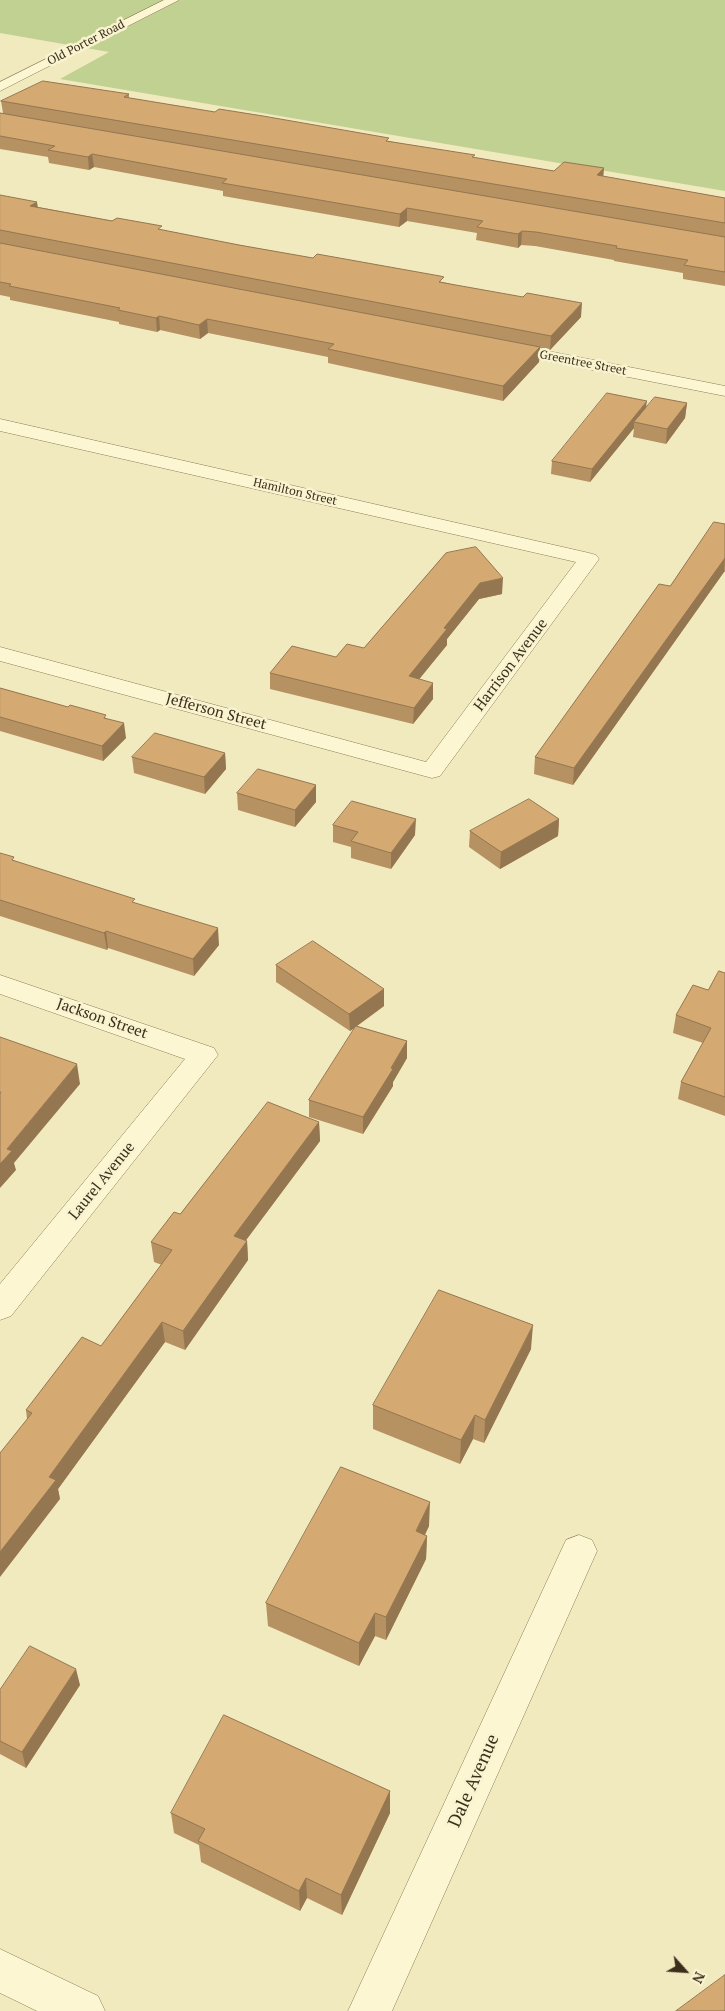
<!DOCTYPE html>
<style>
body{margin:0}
#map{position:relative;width:725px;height:2011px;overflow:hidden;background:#f2eabf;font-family:"PT Serif",serif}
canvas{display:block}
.north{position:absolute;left:660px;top:1946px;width:50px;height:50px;-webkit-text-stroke:4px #f9f3d0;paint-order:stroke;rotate:116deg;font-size:14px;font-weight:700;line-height:20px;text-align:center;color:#3b2f1c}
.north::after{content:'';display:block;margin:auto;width:18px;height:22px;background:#3b2f1c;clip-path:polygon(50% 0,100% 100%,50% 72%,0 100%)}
</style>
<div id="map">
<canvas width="725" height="2011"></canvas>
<div class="north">N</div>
</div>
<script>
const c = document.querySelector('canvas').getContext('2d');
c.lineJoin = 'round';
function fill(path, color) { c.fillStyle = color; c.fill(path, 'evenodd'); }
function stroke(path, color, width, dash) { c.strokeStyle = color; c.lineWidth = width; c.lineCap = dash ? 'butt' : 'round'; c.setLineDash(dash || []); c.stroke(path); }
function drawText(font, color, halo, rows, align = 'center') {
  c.font = font + ' "PT Serif",serif'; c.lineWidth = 5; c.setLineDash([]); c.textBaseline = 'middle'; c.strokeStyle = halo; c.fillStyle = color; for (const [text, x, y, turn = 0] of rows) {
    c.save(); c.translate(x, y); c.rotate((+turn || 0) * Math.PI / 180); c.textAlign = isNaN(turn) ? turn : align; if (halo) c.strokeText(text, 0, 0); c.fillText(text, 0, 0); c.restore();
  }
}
fill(new Path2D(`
 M 0,0 L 725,0 L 725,191 L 60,79 L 109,52 L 0,33 Z`), '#c0d192');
const minor = new Path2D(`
 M 502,342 L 725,386 L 725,396 L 496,351 L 493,347 L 496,343 Z
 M 0,419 L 589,553 L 596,555 L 599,559 L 440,776 L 432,778 L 0,661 L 0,647 L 426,762 L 576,562 L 0,431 Z
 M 0,975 L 214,1048 L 218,1055 L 11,1316 L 0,1320 L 0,1284 L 185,1059 L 0,994 Z
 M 579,1535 L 592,1540 L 597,1551 L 392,2011 L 348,2011 L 566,1540 Z`);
const tertiary = new Path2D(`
 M 164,0 L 179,0 L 0,91 L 0,82 Z
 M 0,1949 L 98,1996 L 105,2011 L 37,2011 L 0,1993 Z`);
stroke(minor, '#8d7b56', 1);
stroke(tertiary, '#8d7b56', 1);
fill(minor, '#fcf6d3');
fill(tertiary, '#fcf6d3');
fill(new Path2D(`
 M 129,94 L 129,98 L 389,141 L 475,158 L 554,171 L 604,177 L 725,198 L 725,286 L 683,279 L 683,273 L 614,261 L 614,260 L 535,246 L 521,245 L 518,248 L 476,240 L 477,233 L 407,221 L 399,227 L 223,196 L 223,191 L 94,167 L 89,170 L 49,163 L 48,157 L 0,149 L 0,113 L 3,113 L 1,101 Z
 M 0,195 L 38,207 L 162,230 L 239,245 L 443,282 L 581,317 L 550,350 L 540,348 L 539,362 L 503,401 L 328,363 L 328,357 L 208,333 L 200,339 L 160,330 L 157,332 L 119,324 L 119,322 L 10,300 L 10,297 L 0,295 Z
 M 687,403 L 685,418 L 666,444 L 633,437 L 634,428 L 590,482 L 551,474 L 552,461 L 646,408 Z
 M 725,524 L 725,572 L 724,572 L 573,785 L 534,774 L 535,757 L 670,586 Z
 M 446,553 L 502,594 L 479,599 L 447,639 L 447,645 L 419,679 L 433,699 L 413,724 L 270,689 L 270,673 L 336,657 L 364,648 Z
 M 0,688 L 106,718 L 126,738 L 103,761 L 0,731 Z
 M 225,753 L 226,769 L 205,794 L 134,773 L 132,757 Z
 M 237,793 L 316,802 L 295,827 L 238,810 Z
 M 559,819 L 558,836 L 500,869 L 469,847 L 470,831 Z
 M 333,825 L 415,835 L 391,869 L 351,858 L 351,847 L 333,842 Z
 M 0,853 L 15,861 L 135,903 L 219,945 L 194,976 L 108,948 L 107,950 L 0,916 Z
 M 276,965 L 384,989 L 384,1006 L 357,1026 L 407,1041 L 407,1058 L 393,1082 L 393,1086 L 363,1134 L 309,1117 L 309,1100 L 355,1028 L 350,1031 L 276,982 Z
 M 725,973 L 725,1116 L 678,1099 L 681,1082 L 703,1043 L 673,1033 L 676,1015 L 708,990 Z
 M 319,1122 L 320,1141 L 246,1240 L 247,1241 L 248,1260 L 185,1350 L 165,1342 L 58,1489 L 60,1499 L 27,1419 L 26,1410 L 101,1346 L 162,1265 L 154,1262 L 151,1242 L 180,1214 Z
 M 531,1349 L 484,1443 L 473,1439 L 460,1464 L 373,1429 L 373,1405 Z
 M 429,1526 L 425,1535 L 427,1536 L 426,1559 L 386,1640 L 375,1636 L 359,1666 L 268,1626 L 266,1603 Z
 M 80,1685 L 26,1768 L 0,1754 L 0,1690 Z
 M 390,1791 L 390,1813 L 342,1915 L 307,1898 L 300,1911 L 201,1862 L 199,1845 L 174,1833 L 171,1813 Z`), '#b69162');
fill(new Path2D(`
 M 92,154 L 94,167 L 89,170 L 88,157 Z
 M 604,168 L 603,181 L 597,175 Z
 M 37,202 L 39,215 L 30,206 Z
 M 407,208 L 407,221 L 399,227 L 400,214 Z
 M 522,231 L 521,245 L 518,248 L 518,234 Z
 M 582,303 L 581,317 L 550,350 L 551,336 Z
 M 159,316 L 160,330 L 157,332 L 156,318 Z
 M 207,319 L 208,333 L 200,339 L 199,325 Z
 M 540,347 L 539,362 L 503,401 L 503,386 Z
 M 647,401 L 645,414 L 634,422 L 634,428 L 590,482 L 592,469 Z
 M 687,403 L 685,418 L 666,444 L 667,429 Z
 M 725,558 L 724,572 L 573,785 L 574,768 Z
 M 503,578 L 502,594 L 479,599 L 447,639 L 447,645 L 408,693 L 409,676 L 444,628 L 480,583 Z
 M 433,683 L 433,699 L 413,724 L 414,708 Z
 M 124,723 L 126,738 L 103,761 L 102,746 Z
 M 225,753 L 226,769 L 205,794 L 204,777 Z
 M 316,785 L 316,802 L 295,827 L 295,810 Z
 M 416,819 L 415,835 L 391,869 L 391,853 Z
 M 559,819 L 558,836 L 500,869 L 501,852 Z
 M 218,928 L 219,945 L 194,976 L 193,959 Z
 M 106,931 L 108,948 L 107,950 L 104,933 Z
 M 384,989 L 384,1006 L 350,1031 L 349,1014 Z
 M 407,1041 L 407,1058 L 393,1082 L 393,1086 L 363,1134 L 363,1117 Z
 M 77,1064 L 80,1084 L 14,1163 L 16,1170 L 0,1188 L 0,1164 L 7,1149 Z
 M 319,1122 L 320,1141 L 235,1255 L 234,1236 Z
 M 247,1241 L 248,1260 L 185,1350 L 183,1331 Z
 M 162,1322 L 165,1342 L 58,1489 L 60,1499 L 0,1577 L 0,1552 L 49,1477 Z
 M 533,1325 L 531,1349 L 484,1443 L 485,1420 Z
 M 475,1415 L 473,1439 L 460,1464 L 461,1440 Z
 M 430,1502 L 429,1526 L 415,1554 L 416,1531 Z
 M 427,1536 L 426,1559 L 386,1640 L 386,1617 Z
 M 375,1613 L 375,1636 L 359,1666 L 359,1643 Z
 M 76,1669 L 80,1685 L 26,1768 L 22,1752 Z
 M 390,1791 L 390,1813 L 342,1915 L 341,1895 Z
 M 306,1878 L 307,1898 L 300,1911 L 299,1891 Z`), '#947650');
const building = new Path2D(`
 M 43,81 L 129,94 L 124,97 L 215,112 L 219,109 L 263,116 L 389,138 L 386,141 L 475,155 L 472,157 L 554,171 L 564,162 L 604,168 L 597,175 L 725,198 L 725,223 L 1,101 Z
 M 0,113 L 725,237 L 725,272 L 684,265 L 688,260 L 616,248 L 617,246 L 536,232 L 522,231 L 518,234 L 477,227 L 483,221 L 407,208 L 400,214 L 222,183 L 227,179 L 92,154 L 88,157 L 48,150 L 55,146 L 0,136 Z
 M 0,195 L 37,202 L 30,206 L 112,221 L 117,218 L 162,226 L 158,229 L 239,245 L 313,258 L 317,254 L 440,276 L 444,277 L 439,282 L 523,297 L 527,293 L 582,303 L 551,336 L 0,230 Z
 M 0,243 L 540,347 L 503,386 L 328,349 L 334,344 L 207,319 L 199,325 L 159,316 L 156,318 L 118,310 L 120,308 L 9,286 L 11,284 L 0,282 Z
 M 607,393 L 647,401 L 592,469 L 552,461 Z
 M 655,397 L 687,403 L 667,429 L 634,422 Z
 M 714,522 L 725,524 L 725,558 L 574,768 L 535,757 L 659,584 L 670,586 Z
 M 476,547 L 503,578 L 480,583 L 444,628 L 447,629 L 409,676 L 433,683 L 414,708 L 270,673 L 292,646 L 336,657 L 347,644 L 364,648 L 446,553 Z
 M 0,688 L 68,707 L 70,705 L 106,715 L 104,718 L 124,723 L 102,746 L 0,717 Z
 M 155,733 L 225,753 L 204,777 L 132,757 Z
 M 258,769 L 316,785 L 295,810 L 237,793 Z
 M 529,799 L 559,819 L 501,852 L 470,831 Z
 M 352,801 L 416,819 L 391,853 L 351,841 L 358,832 L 333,825 Z
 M 0,853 L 14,857 L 12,860 L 135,899 L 132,902 L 218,928 L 193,959 L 106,931 L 104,933 L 0,900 Z
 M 313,941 L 384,989 L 349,1014 L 276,965 Z
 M 719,971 L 725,973 L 725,1097 L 681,1082 L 711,1028 L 676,1015 L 693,985 L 708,990 Z
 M 356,1026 L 407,1041 L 391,1068 L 393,1069 L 363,1117 L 309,1100 Z
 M 0,1037 L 77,1064 L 7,1149 L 12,1151 L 0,1164 L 0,1094 L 1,1092 L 0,1092 Z
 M 268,1102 L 319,1122 L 234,1236 L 247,1241 L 183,1331 L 162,1322 L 49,1477 L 56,1480 L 0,1552 L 0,1453 L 32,1413 L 26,1410 L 82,1337 L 101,1346 L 172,1250 L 151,1242 L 174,1212 L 180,1214 Z
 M 439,1290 L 533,1325 L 485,1420 L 475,1415 L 461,1440 L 373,1405 Z
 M 341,1467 L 430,1502 L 416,1531 L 427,1536 L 386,1617 L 375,1613 L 359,1643 L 266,1603 Z
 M 30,1646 L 76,1669 L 22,1752 L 0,1741 L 0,1690 Z
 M 224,1715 L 390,1791 L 341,1895 L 306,1878 L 299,1891 L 198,1841 L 205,1829 L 171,1813 Z
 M 725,1975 L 725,2011 L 676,2011 Z`);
fill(building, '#d4a972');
stroke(building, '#947650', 1);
drawText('12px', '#3b2f1c', '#f9f3d0', [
 ["Old Porter Road",86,43,-27],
 ["Greentree Street",583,363,11],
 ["Hamilton Street",295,492,13]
]);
drawText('15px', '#3b2f1c', '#f9f3d0', [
 ["Harrison Avenue",511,665,-53],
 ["Jefferson Street",216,712,15],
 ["Jackson Street",102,1019,19],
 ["Laurel Avenue",102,1181,-51]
]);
drawText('18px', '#3b2f1c', '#f9f3d0', [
 ["Dale Avenue",474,1781,-66]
]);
</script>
